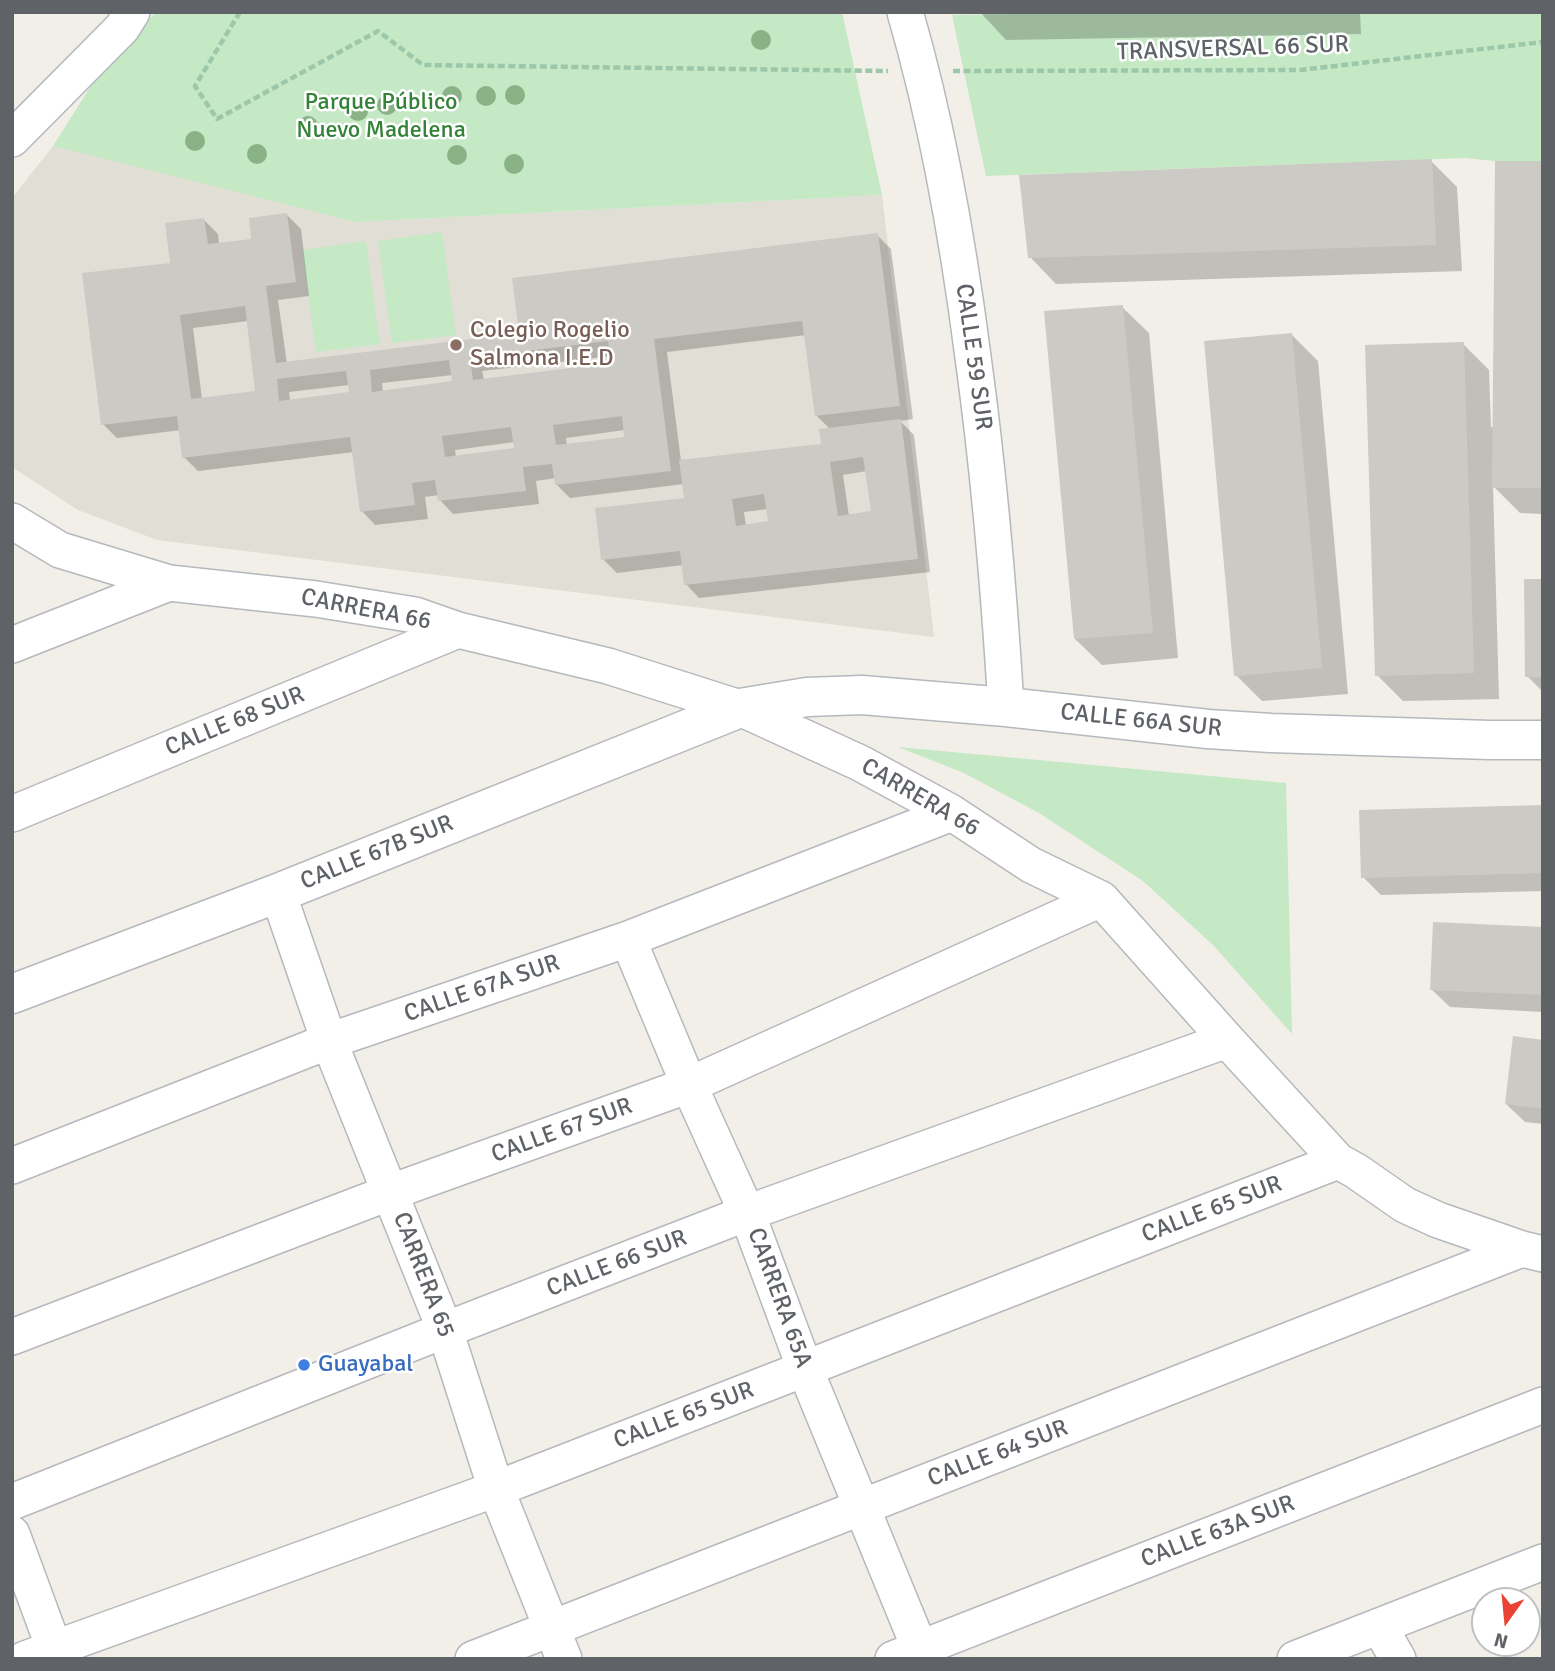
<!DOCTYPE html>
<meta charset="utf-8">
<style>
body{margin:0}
#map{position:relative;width:1555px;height:1671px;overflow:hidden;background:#f1efe8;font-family:Signika,sans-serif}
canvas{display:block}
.frame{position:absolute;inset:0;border:14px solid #5f6368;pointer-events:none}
.north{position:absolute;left:1471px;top:1587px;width:70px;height:70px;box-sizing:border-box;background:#fff;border:2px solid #bfc1c3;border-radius:50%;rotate:195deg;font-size:19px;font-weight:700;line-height:28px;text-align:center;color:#5f6368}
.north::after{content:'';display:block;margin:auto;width:24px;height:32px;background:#ea4335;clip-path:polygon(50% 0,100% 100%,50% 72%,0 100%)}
</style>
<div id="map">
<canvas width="1555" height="1671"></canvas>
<div class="frame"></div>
<div class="north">N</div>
</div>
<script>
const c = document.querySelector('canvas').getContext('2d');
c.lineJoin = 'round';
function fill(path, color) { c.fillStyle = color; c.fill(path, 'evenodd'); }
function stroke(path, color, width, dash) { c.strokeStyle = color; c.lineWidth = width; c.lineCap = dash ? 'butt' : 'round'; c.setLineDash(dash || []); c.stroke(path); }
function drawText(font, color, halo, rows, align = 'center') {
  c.font = font + ' Signika,sans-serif'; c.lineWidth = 5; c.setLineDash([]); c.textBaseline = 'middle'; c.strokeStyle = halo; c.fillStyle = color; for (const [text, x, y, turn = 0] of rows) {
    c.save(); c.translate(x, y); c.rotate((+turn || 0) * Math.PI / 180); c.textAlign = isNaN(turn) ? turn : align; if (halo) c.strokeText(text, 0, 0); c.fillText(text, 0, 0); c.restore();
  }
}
fill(new Path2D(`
 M 53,146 L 356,222 L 882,195 L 934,637 L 157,540 L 78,510 L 12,467 L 12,198 Z`), '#e1ded6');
fill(new Path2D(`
 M 156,12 L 842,12 L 882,195 L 356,222 L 53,146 L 96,78 Z
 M 1114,12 L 1543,12 L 1543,161 L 1495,161 L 1465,158 L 986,176 L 952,15 Z
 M 442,232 L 456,335 L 392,343 L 378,241 Z
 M 366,241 L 380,344 L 316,352 L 302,250 Z
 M 898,747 L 1286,783 L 1292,1034 L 1214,946 L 1143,881 L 1039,813 L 964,773 Z`), '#c5e8c5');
fill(new Path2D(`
 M 980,12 L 1360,12 L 1361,34 L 1006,40 Z
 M 1431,161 L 1457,187 L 1462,271 L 1056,284 L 1030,257 Z
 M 1543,163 L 1543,514 L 1520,513 L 1493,486 L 1499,699 L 1403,701 L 1377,675 L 1463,344 L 1489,370 L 1491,427 L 1494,427 Z
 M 287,215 L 301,229 L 309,296 L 278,300 L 287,364 L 521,335 L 877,235 L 891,249 L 913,419 L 900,421 L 914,435 L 930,572 L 699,598 L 686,584 L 683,565 L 617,573 L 603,559 L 686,500 L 684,484 L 570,498 L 556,484 L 556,478 L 536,481 L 539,504 L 453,514 L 440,500 L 439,495 L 425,497 L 428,519 L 375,525 L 362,511 L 354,452 L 198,471 L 184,457 L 181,430 L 117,438 L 103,424 L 171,264 L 204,220 L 218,234 L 219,245 L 253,241 ZM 248,321 L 257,393 L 202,399 L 193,328 ZM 806,335 L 816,415 L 830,429 L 823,445 L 681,461 L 667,352 ZM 612,356 L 613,364 L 484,380 L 482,371 ZM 453,375 L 454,383 L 383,392 L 382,383 ZM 349,385 L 350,394 L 290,401 L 289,392 ZM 625,430 L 626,438 L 567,446 L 566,438 ZM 515,442 L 516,450 L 456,457 L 455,450 ZM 867,471 L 873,512 L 849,516 L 843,475 ZM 768,509 L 770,522 L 746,526 L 744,512 Z
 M 1122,307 L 1149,333 L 1178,658 L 1102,665 L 1075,639 Z
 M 1292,335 L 1318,361 L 1348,694 L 1262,701 L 1236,675 Z
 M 1543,581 L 1543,692 L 1527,676 Z
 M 1543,807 L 1543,891 L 1381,895 L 1363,877 Z
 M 1543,929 L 1543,1012 L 1450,1007 L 1431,989 Z
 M 1543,1042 L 1543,1124 L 1525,1122 L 1506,1104 Z`), '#0003');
fill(new Path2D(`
 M 1432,159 L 1436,245 L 1028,258 L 1019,175 Z
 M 1495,161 L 1543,161 L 1543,488 L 1492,488 Z
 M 287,213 L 296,282 L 266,286 L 276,363 L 519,333 L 512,278 L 878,233 L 900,406 L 815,416 L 802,321 L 654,339 L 671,471 L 555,485 L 552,464 L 523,467 L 526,491 L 438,501 L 435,480 L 412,483 L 415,505 L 360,512 L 350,437 L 182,458 L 177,416 L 101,425 L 82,273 L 170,263 L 165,223 L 204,218 L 208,244 L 251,239 L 249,218 ZM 245,306 L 255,391 L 191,399 L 180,315 ZM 608,341 L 611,363 L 473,380 L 470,358 ZM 449,360 L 452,381 L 372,392 L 370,370 ZM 346,371 L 349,392 L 279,401 L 277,379 ZM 622,416 L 624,437 L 556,445 L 553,425 ZM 511,427 L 514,448 L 445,457 L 442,436 Z
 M 1123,305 L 1153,633 L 1074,639 L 1044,311 Z
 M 1292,333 L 1322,668 L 1234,676 L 1204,341 Z
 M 1464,342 L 1474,673 L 1375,676 L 1365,345 Z
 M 901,419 L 918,559 L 684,585 L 680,551 L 601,560 L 595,508 L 684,498 L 679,460 L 821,444 L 819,429 ZM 863,457 L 871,511 L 838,516 L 830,462 ZM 764,494 L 768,521 L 736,526 L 732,499 Z
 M 1524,579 L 1543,579 L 1543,677 L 1525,677 Z
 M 1543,805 L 1543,873 L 1361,878 L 1359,810 Z
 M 1433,922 L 1543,927 L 1543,995 L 1430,990 Z
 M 1513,1036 L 1543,1040 L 1543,1109 L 1505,1104 Z`), '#cccac5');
const minor = new Path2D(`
 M 905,12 C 938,125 958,240 973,357 C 989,473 999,590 1006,707
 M 12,139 L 122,28 L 132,12
 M 12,521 L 60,550 L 169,583 L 316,599 L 415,615 L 458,630 L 608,666 L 740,708 L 860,763 L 952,813 L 1031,865 L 1101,899 L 1227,1040 L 1338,1161 L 1356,1171 L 1405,1205 L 1438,1220 L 1522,1249 L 1543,1254
 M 12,645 L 169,583
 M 12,814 L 458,630
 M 278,893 L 329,1041 L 445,1330 L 496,1489 L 564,1659
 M 628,939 L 689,1085 L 747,1213 L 805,1369 L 924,1659
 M 12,1166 L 329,1041 L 628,939 L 952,813
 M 12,1337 L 391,1192 L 689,1085 L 1101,899
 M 12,1502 L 445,1330 L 747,1213 L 1227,1040
 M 12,1534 L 58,1659
 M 1379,1626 L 1398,1659
 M 25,1659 L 496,1489 L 1338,1161
 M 473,1659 L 1522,1249
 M 893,1659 L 1543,1405
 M 1295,1659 L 1543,1562`);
const tertiary = new Path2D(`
 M 12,994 L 278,893 L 740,708 L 807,697 L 862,695 L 1006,707 L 1208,729 L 1271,733 L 1489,740 L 1543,740`);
stroke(minor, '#b5b8bc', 38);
stroke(tertiary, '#b5b8bc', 41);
stroke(new Path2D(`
 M 240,12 L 195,86 L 217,119 L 378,31 L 423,65 L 888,71
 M 953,71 L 1300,70 L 1543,42`), '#9cc7a9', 4.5, [7, 3.5]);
stroke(minor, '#fff', 35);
stroke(tertiary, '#fff', 38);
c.fillStyle = '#89b387';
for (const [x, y] of [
 [761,40],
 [515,95],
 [452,96],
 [486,96],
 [387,105],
 [358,111],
 [308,126],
 [195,141],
 [257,154],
 [457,155],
 [514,164]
]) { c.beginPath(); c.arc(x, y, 10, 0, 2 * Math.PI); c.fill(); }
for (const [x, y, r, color] of [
 [456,345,7,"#8d6e63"],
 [304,1365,7,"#3f7fe0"]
]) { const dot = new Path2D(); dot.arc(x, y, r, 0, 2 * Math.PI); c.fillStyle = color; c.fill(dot); stroke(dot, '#fff', 2.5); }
drawText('24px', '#5f6368', '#fff', [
 ["TRANSVERSAL 66 SUR",1233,49,-2],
 ["CALLE 59 SUR",973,357,82],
 ["CARRERA 66",366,610,11],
 ["CALLE 66A SUR",1141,721,6],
 ["CALLE 68 SUR",235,722,-22],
 ["CARRERA 66",920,798,30],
 ["CALLE 67B SUR",377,853,-22],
 ["CALLE 67A SUR",482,989,-19],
 ["CALLE 67 SUR",562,1131,-20],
 ["CALLE 65 SUR",1212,1210,-21],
 ["CALLE 66 SUR",617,1264,-21],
 ["CARRERA 65",423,1275,69],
 ["CARRERA 65A",779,1298,70],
 ["CALLE 65 SUR",684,1416,-21],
 ["CALLE 64 SUR",998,1454,-21],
 ["CALLE 63A SUR",1218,1532,-21]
]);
drawText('24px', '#348238', '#fff', [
 ["Parque Público",381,103],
 ["Nuevo Madelena",381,131]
]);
drawText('24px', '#785e54', '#fff', [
 ["Colegio Rogelio",470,331],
 ["Salmona I.E.D",470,359]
], 'left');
drawText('24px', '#366cbe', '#fff', [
 ["Guayabal",318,1365]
], 'left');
</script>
